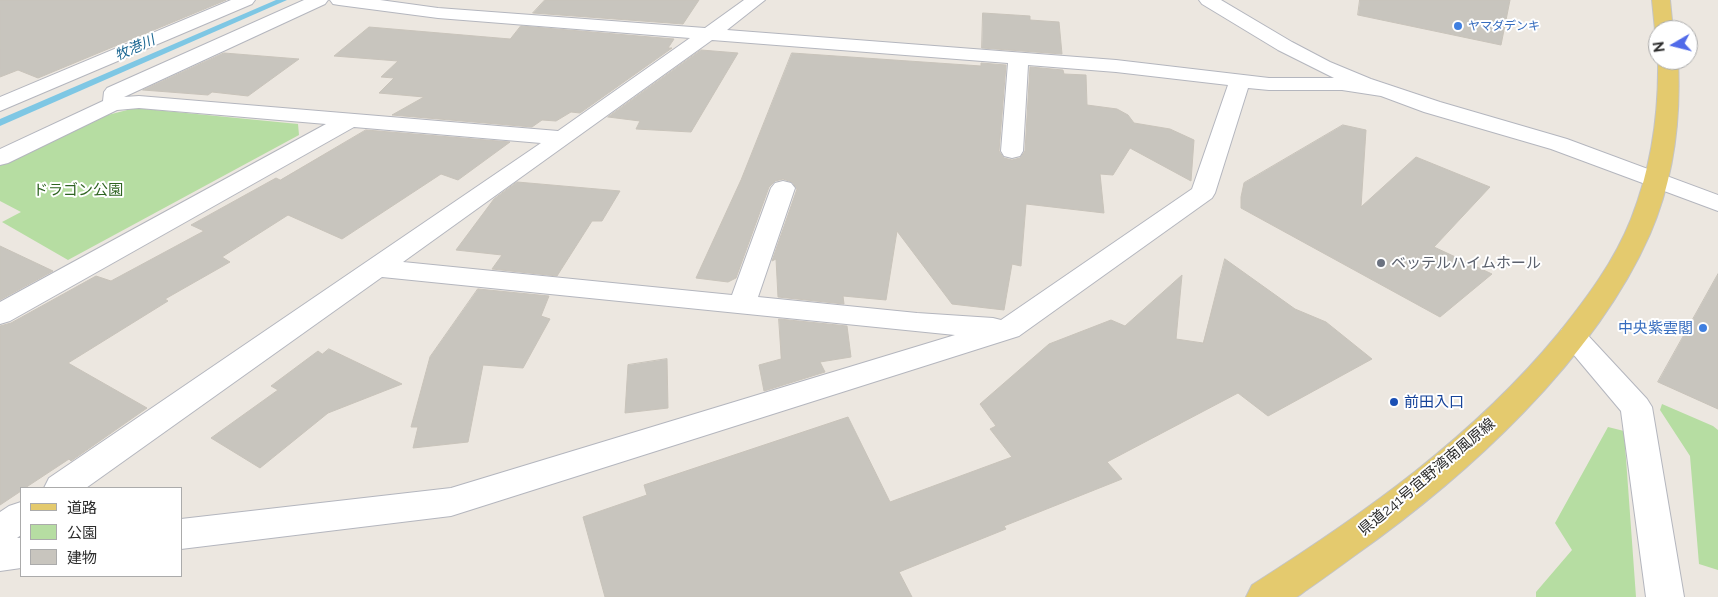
<!DOCTYPE html>
<meta charset="utf-8">
<style>
body{margin:0}
#map{position:relative;width:1718px;height:597px;overflow:hidden;background:#ece7e0;font-family:Raleway,"Noto Sans JP",sans-serif}
canvas{display:block}
.legend{position:absolute;left:20px;top:487px;width:162px;height:90px;box-sizing:border-box;background:#fff;border:1px solid #ababab;margin:0;padding:6px 9px;list-style:none;font-size:15px;color:#2c2c2c}
.legend li{display:flex;align-items:center;gap:10px;height:25px}
.legend b{width:25px;border:1px solid #ababab}
.north{position:absolute;left:1648px;top:20px;width:50px;height:50px;box-sizing:border-box;background:#fff;border:1px solid #ababab;border-radius:50%;rotate:262deg;font-size:14px;font-weight:700;line-height:20px;text-align:center;color:#2c2c2c}
.north::after{content:'';display:block;margin:auto;width:18px;height:22px;background:#516be9;clip-path:polygon(50% 0,100% 100%,50% 72%,0 100%)}
</style>
<div id="map">
<canvas width="1718" height="597"></canvas>
<ul class="legend">
<li><b style="height:6px;background:#e4ca6e"></b>道路</li>
<li><b style="height:14px;background:#b6dda2"></b>公園</li>
<li><b style="height:14px;background:#c8c5be"></b>建物</li>
</ul>
<div class="north">N</div>
</div>
<script>
const c = document.querySelector('canvas').getContext('2d');
c.lineJoin = 'round';
function fill(path, color) { c.fillStyle = color; c.fill(path, 'evenodd'); }
function stroke(path, color, width, dash) { c.strokeStyle = color; c.lineWidth = width; c.lineCap = dash ? 'butt' : 'round'; c.setLineDash(dash || []); c.stroke(path); }
function drawText(font, color, halo, rows, align = 'center') {
  c.font = font + ' Raleway,"Noto Sans JP",sans-serif'; c.lineWidth = 4; c.setLineDash([]); c.textBaseline = 'middle'; c.strokeStyle = halo; c.fillStyle = color; for (const [text, x, y, turn = 0] of rows) {
    c.save(); c.translate(x, y); c.rotate((+turn || 0) * Math.PI / 180); c.textAlign = isNaN(turn) ? turn : align; if (halo) c.strokeText(text, 0, 0); c.fillText(text, 0, 0); c.restore();
  }
}
fill(new Path2D(`
 M 135,108 L 298,124 L 299,135 L 68,260 L 2,222 L 21,212 L 0,201 L 0,165 L 100,117 Z
 M 1662,404 L 1713,426 L 1718,430 L 1718,570 L 1699,564 L 1690,456 L 1660,410 Z
 M 1608,427 L 1624,431 L 1636,597 L 1536,597 L 1536,592 L 1572,550 L 1555,523 Z`), '#b6dda2');
fill(new Path2D(`
 M 276,0 L 287,0 L 0,126 L 0,119 Z`), '#7ec7e4');
const building = new Path2D(`
 M 0,0 L 226,0 L 38,78 L 18,70 L 0,77 Z
 M 545,0 L 699,0 L 683,24 L 533,13 Z
 M 1360,0 L 1510,0 L 1501,45 L 1358,15 Z
 M 983,13 L 1030,16 L 1030,20 L 1059,22 L 1062,54 L 982,48 Z
 M 521,26 L 674,39 L 668,48 L 672,48 L 580,113 L 571,112 L 556,121 L 542,120 L 532,127 L 392,115 L 424,97 L 379,93 L 394,78 L 381,77 L 398,61 L 334,56 L 369,27 L 510,39 Z
 M 701,50 L 738,53 L 691,132 L 636,129 L 640,121 L 608,117 Z
 M 224,53 L 299,59 L 248,96 L 212,92 L 208,95 L 143,90 Z
 M 792,53 L 981,66 L 981,63 L 1006,65 L 999,151 L 1004,158 L 1012,160 L 1020,158 L 1025,151 L 1030,67 L 1063,70 L 1064,74 L 1086,75 L 1087,105 L 1117,109 L 1128,115 L 1134,123 L 1170,129 L 1194,140 L 1191,181 L 1130,148 L 1113,175 L 1100,174 L 1104,213 L 1026,204 L 1021,266 L 1012,264 L 1004,310 L 952,304 L 897,231 L 886,300 L 843,296 L 844,304 L 778,297 L 776,259 L 772,261 L 797,189 L 792,182 L 783,179 L 775,181 L 769,187 L 736,278 L 728,282 L 696,278 L 741,180 Z
 M 1343,125 L 1366,130 L 1361,207 L 1416,157 L 1490,187 L 1434,247 L 1492,274 L 1440,317 L 1241,208 L 1241,197 L 1244,183 Z
 M 366,130 L 510,142 L 458,180 L 441,174 L 342,239 L 288,215 L 222,257 L 230,262 L 165,299 L 168,301 L 68,363 L 147,408 L 71,461 L 69,459 L 25,488 L 21,488 L 21,491 L 0,505 L 0,326 L 11,323 L 96,276 L 111,281 L 204,231 L 191,225 L 276,178 L 280,180 Z
 M 517,182 L 620,191 L 602,221 L 592,221 L 557,276 L 492,269 L 502,255 L 456,250 L 494,199 Z
 M 0,246 L 53,271 L 0,300 Z
 M 1225,259 L 1295,309 L 1326,322 L 1372,359 L 1268,416 L 1238,393 L 1107,462 L 1122,479 L 1004,526 L 1006,529 L 899,572 L 912,597 L 605,597 L 583,517 L 647,495 L 644,485 L 848,417 L 890,502 L 1012,457 L 990,429 L 996,426 L 980,404 L 1049,344 L 1111,320 L 1125,326 L 1182,275 L 1176,339 L 1203,343 Z
 M 1718,274 L 1718,409 L 1658,382 Z
 M 478,289 L 549,296 L 541,316 L 550,319 L 523,368 L 483,365 L 468,442 L 413,448 L 418,427 L 411,427 L 430,357 Z
 M 779,319 L 847,326 L 851,357 L 820,362 L 825,372 L 764,391 L 759,365 L 781,359 Z
 M 329,349 L 402,384 L 328,413 L 260,468 L 211,438 L 278,390 L 271,386 L 318,351 L 322,354 Z
 M 667,359 L 668,408 L 625,413 L 628,365 Z`);
fill(building, '#c8c5be');
stroke(building, '#c8c3ba', 1);
const minor = new Path2D(`
 M 231,0 L 255,0 L 252,4 L 0,111 L 0,97 Z
 M 304,0 L 328,0 L 325,4 L 124,97 L 139,96 L 558,131 L 690,38 L 438,18 L 339,5 L 333,4 L 330,0 L 380,0 L 438,8 L 705,28 L 744,0 L 765,0 L 727,30 L 1116,60 L 1269,78 L 1334,78 L 1278,50 L 1202,4 L 1199,0 L 1221,0 L 1292,42 L 1330,62 L 1371,79 L 1440,102 L 1567,139 L 1718,195 L 1718,211 L 1551,149 L 1424,112 L 1381,96 L 1342,90 L 1269,90 L 1248,88 L 1215,193 L 1212,198 L 1019,336 L 451,516 L 181,549 L 181,519 L 451,488 L 955,335 L 382,277 L 86,488 L 44,488 L 49,478 L 541,143 L 354,127 L 10,321 L 0,324 L 0,302 L 326,124 L 139,108 L 117,110 L 8,163 L 0,165 L 0,149 L 103,101 L 104,92 L 107,88 ZM 712,40 L 1008,63 L 1001,151 L 1004,156 L 1012,158 L 1020,156 L 1023,151 L 1028,65 L 1116,72 L 1228,85 L 1192,189 L 1001,320 L 993,318 L 917,313 L 758,297 L 795,188 L 791,183 L 783,181 L 775,183 L 771,188 L 732,295 L 403,262 Z
 M 1572,326 L 1582,329 L 1647,399 L 1652,407 L 1684,597 L 1646,597 L 1621,411 L 1558,336 L 1562,329 Z
 M 21,502 L 21,535 L 17,538 L 21,538 L 21,568 L 0,571 L 0,512 L 9,506 Z`);
const major = new Path2D(`
 M 1652,0 L 1670,0 L 1673,30 L 1658,30 L 1657,34 L 1655,30 Z
 M 1658,60 L 1678,60 C 1681,119 1674,179 1650,234 C 1594,361 1466,477 1354,556 C 1339,567 1324,578 1308,589 C 1304,591 1300,596 1296,597 C 1286,597 1258,597 1246,597 L 1252,585 C 1364,514 1473,437 1558,334 C 1586,299 1614,262 1631,219 C 1651,168 1659,115 1658,60 Z`);
stroke(minor, '#b4b6be', 2);
stroke(major, '#c4c4c4', 2);
fill(minor, '#fff');
fill(major, '#e4ca6e');
for (const [x, y, r, color] of [
 [1458,26,5,"#3f7fe0"],
 [1381,263,5,"#6b7280"],
 [1703,328,5,"#3f7fe0"],
 [1394,402,5,"#1a4fb4"]
]) { const dot = new Path2D(); dot.arc(x, y, r, 0, 2 * Math.PI); c.fillStyle = color; c.fill(dot); stroke(dot, '#fff', 2); }
drawText('12px', '#366cbe', '#fff', [
 ["ヤマダデンキ",1468,26]
], 'left');
drawText('italic 14px', '#1b6792', '#fff', [
 ["牧港川",135,48,-24]
]);
drawText('15px', '#2f6422', '#fff', [
 ["ドラゴン公園",78,190]
]);
drawText('15px', '#5b616d', '#fff', [
 ["ベッテルハイムホール",1391,263]
], 'left');
drawText('15px', '#366cbe', '#fff', [
 ["中央紫雲閣",1693,328]
], 'right');
drawText('15px', '#164399', '#fff', [
 ["前田入口",1404,402]
], 'left');
drawText('15px', '#2c2c2c', '#fff', [
 ["県道241号宜野湾南風原線",1427,477,-40]
]);
</script>
